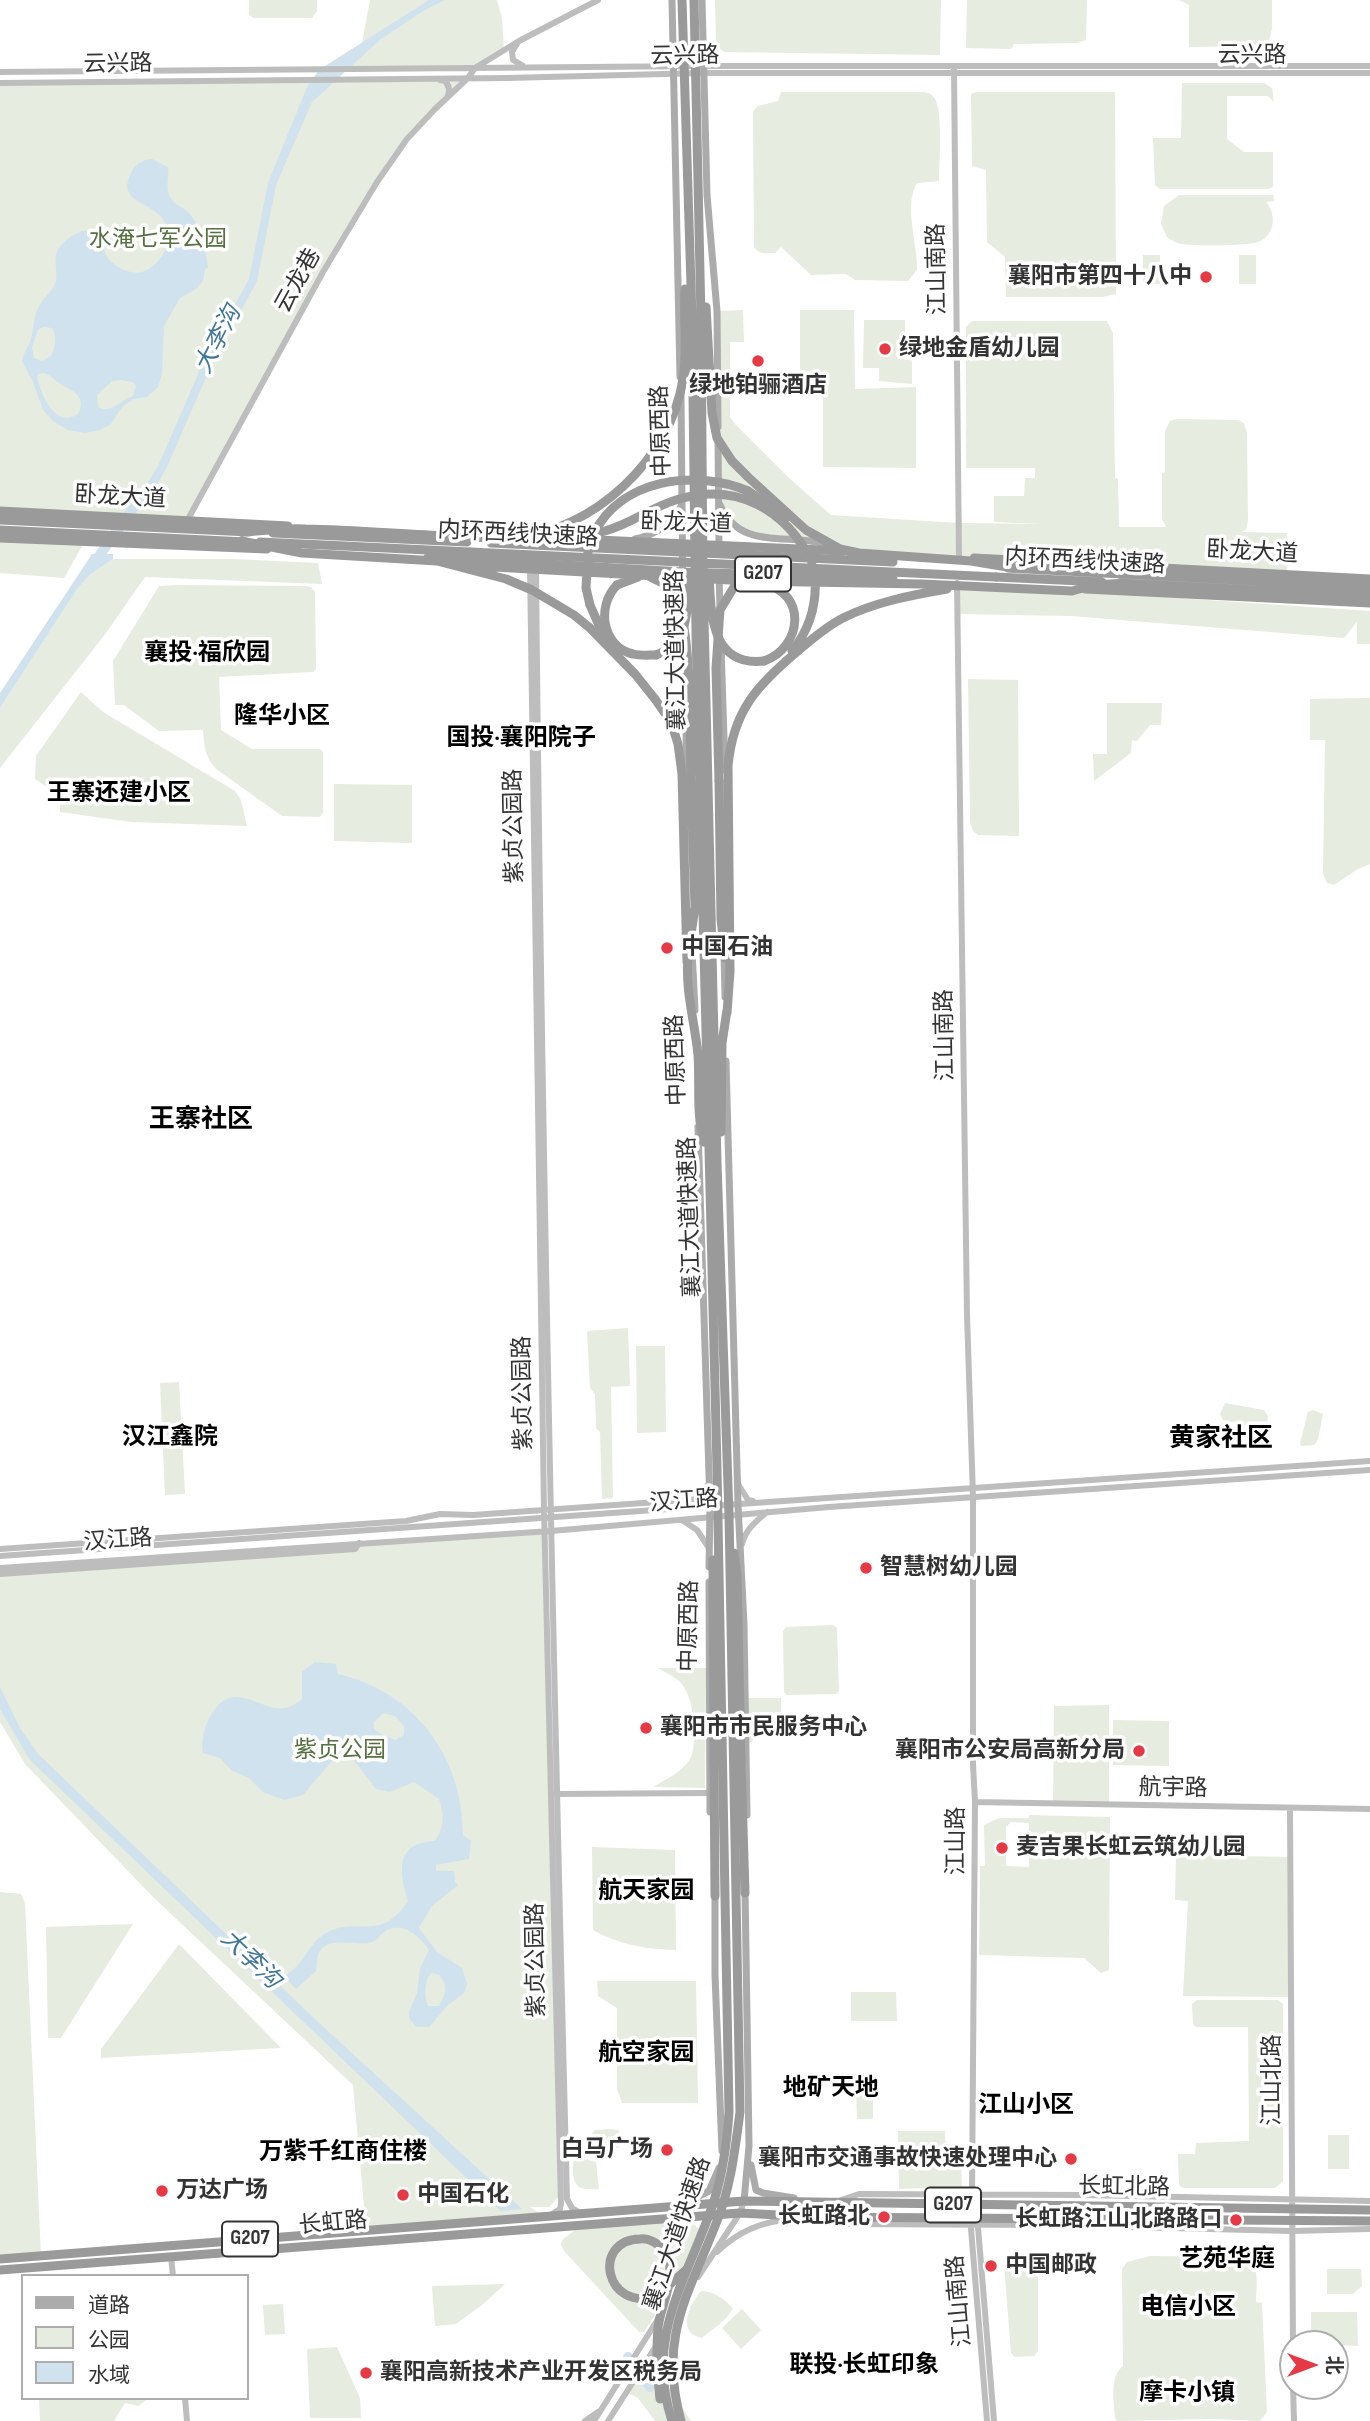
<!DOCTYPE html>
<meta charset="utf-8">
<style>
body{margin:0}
#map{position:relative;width:1370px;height:2421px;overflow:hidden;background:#fff;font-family:"Sofia Sans Condensed","Noto Sans SC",sans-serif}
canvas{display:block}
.legend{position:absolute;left:21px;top:2274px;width:228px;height:126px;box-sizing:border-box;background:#fff;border:2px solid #adadad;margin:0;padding:9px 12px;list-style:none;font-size:21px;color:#333}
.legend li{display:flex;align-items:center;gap:14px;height:35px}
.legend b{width:35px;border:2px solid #adadad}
.north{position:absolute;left:1279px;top:2330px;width:70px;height:70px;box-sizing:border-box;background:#fff;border:2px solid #adadad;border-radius:50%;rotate:90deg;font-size:19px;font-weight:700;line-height:28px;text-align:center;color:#333}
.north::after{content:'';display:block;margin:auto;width:24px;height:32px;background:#e63946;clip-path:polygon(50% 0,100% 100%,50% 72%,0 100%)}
</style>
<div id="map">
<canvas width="1370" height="2421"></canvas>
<ul class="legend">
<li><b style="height:9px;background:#ababab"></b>道路</li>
<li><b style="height:19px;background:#e6ecdf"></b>公园</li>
<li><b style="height:19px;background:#cfe2ee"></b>水域</li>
</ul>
<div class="north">北</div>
</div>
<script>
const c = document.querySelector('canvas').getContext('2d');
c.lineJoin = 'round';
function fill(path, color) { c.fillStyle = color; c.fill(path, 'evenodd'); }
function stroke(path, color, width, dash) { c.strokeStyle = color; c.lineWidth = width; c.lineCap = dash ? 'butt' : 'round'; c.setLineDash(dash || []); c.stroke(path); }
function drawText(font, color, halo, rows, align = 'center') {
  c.font = font + ' "Sofia Sans Condensed","Noto Sans SC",sans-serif'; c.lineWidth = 7; c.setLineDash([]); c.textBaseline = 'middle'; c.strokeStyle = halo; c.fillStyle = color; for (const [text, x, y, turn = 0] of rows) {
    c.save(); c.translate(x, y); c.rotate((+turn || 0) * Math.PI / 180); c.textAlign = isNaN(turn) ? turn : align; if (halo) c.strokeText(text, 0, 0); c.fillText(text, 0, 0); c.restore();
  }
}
fill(new Path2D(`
 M 249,0 L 317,0 L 317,11 L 312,18 L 254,18 L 249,15 Z
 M 370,0 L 497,0 L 502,18 L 504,50 L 475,68 L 319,70 L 362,43 Z
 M 715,0 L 941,0 L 940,55 L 724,52 L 716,45 Z
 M 967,0 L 1087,0 L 1086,40 L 1077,43 L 1014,44 L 1011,49 L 966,48 Z
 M 1179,0 L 1272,0 L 1272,29 L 1269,40 L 1264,46 L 1189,47 L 1189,5 Z
 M 468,78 L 407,139 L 323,272 L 187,521 L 0,511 L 0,83 Z
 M 1182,83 L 1264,83 L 1272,88 L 1274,102 L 1268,96 L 1227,96 L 1227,139 L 1244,152 L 1273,152 L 1273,187 L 1268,189 L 1160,189 L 1155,185 L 1153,138 L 1181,138 Z
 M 781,92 L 916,92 C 922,92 928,91 933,96 C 944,107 939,164 939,181 L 917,183 C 903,206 918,244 917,270 L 908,281 L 855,280 L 846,274 L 811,275 L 781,247 L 775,253 C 766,253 759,255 754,247 L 753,111 L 758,106 L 778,101 Z
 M 976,92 L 1115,92 L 1116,294 L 1102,297 L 1006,297 L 1005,257 L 987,242 L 986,170 L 972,166 L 971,94 Z
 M 1179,195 L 1273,195 L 1274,201 L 1266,202 C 1277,214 1275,236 1258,242 C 1248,246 1193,246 1181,244 C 1176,243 1171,240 1167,237 L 1161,224 L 1164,206 Z
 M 1143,255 L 1160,255 L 1160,284 L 1143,284 Z
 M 1239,255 L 1256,255 L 1256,284 L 1239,284 Z
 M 743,310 L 744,342 L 730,342 L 730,417 L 735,424 L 789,478 L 831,515 L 958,523 L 1044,524 L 994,522 L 994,496 L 1024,496 L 1025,478 L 1035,478 L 1035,468 L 966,468 L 966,327 L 972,321 L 1107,321 L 1113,333 L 1115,478 L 1118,479 L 1119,527 L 1166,527 L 1162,519 L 1162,473 L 1165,472 L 1165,431 L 1170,421 L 1176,419 L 1238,420 L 1244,423 L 1247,433 L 1248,521 L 1246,529 L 1242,532 L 1287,533 L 1287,574 L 855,552 L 742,532 L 718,501 L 717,311 Z
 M 800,310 L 854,310 L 855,389 L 916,387 L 916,468 L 823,467 L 823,395 L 800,394 Z
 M 864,320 L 905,320 L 905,360 L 912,360 L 912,384 L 879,381 L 879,368 L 863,368 Z
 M 0,539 L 85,541 L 64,578 L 0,573 Z
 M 113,559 L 234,559 L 318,563 L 322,584 L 145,577 L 106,633 L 0,768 L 0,708 L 78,588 L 91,574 Z
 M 957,583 L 1370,611 L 1370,644 L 1357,644 L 1357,622 L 1344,638 L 1071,616 L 957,614 Z
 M 177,585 L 305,586 L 311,587 L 315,592 L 316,669 L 313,672 L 219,677 L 221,730 L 252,749 L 320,749 L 323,752 L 323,812 L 320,817 L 282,816 L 216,769 C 205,757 204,746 203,730 L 159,731 L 124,705 L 115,705 L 113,661 L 159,586 Z
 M 968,679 L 1018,680 L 1019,836 L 978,835 L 973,831 L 970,822 Z
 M 81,692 L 103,712 L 235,791 L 241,800 L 247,826 L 131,822 L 60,812 L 60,796 L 35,779 L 36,756 Z
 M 1370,698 L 1370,864 L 1358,869 L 1334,885 L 1327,883 L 1323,874 L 1325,740 L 1310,740 L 1310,699 Z
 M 1107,703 L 1162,703 L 1161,725 L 1150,725 L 1137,741 L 1132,740 L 1131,753 L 1094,781 L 1093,754 L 1107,754 Z
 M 334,784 L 412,785 L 412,843 L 334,841 Z
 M 628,1328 L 630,1386 L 611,1387 L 613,1498 L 602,1499 L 600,1432 L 596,1428 L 595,1394 L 590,1388 L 587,1331 Z
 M 636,1346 L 665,1346 L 666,1432 L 637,1433 Z
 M 179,1382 L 185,1494 L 165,1495 L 160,1383 Z
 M 1225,1403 L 1264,1410 L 1268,1416 L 1267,1425 L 1259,1428 L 1223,1420 L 1220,1414 Z
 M 1313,1410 L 1323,1414 L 1318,1440 L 1314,1445 L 1301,1446 L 1300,1443 L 1308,1412 Z
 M 544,1532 L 543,1566 L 560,2195 L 549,2207 L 530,2207 L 545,2217 L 366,2228 L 353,2085 L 153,1897 L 25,1764 L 0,1722 L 0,1568 Z
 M 833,1625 L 837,1628 L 839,1691 L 836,1694 L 787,1695 L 784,1692 L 783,1631 L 786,1627 Z
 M 658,1668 L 706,1668 L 705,1788 L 653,1787 C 665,1780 684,1771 691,1757 C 698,1739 694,1697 681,1683 C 676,1677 664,1672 658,1668 Z
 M 748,1698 L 781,1698 L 781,1722 L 749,1743 Z
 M 1109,1705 L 1109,1805 L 1053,1804 L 1054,1706 Z
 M 1113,1720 L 1169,1721 L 1169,1766 L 1113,1765 Z
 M 1029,1815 L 1110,1817 L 1109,1970 L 1101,1973 L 1084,1958 L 979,1955 L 980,1866 L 985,1866 L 984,1825 L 999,1818 L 1029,1818 ZM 1011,1822 L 1029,1823 L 1029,1867 L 1006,1866 L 1006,1827 Z
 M 592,1847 L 675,1850 L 676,1950 C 645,1949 620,1945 593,1930 Z
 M 1176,1855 L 1290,1857 L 1290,1997 L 1183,1996 L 1188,1901 L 1175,1900 Z
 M 0,1892 L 21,1894 L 25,1903 L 41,2256 L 0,2259 Z
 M 133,1924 L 61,2038 L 48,2038 L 46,1927 Z
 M 179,1944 L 281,2048 L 101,2058 L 101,2049 Z
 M 597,1981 L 696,1981 L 698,2103 L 622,2103 L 617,2089 L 617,2008 L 598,1996 Z
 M 851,1992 L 896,1992 L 897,2021 L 851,2021 Z
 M 1197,2000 L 1278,2000 L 1283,2004 L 1283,2181 L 1275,2188 L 1183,2188 L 1179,2185 L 1178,2154 L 1195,2154 L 1196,2143 L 1249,2141 L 1248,2027 L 1196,2027 L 1193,2024 L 1192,2004 Z
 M 856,2089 L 873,2089 L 873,2119 L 857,2119 Z
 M 611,2129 L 618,2130 L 621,2137 L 619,2147 L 607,2152 L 594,2150 L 591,2135 L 595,2130 Z
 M 898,2131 L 945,2131 L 946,2162 L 957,2162 L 961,2165 L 962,2187 L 899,2189 Z
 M 1328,2135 L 1349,2135 L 1349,2169 L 1328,2169 Z
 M 581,2158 L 596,2162 L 599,2189 C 576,2191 572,2185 573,2162 Z
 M 681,2220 L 691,2222 L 699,2229 L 696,2251 L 644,2332 L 639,2332 L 564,2251 L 561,2245 L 562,2240 L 575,2230 Z
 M 1150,2256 L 1245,2257 C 1261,2266 1256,2287 1256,2302 L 1262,2303 L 1267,2412 L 1260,2421 L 1211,2419 L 1117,2421 L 1115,2418 C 1114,2402 1109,2377 1123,2366 L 1122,2269 L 1127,2262 Z
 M 1008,2260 L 1034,2260 L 1038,2264 L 1038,2351 L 1034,2356 L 1015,2357 L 1011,2353 L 1004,2264 Z
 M 1327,2269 L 1361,2269 L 1362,2286 L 1353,2294 L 1327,2294 Z
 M 505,2284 L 482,2305 L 456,2324 L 435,2326 L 432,2286 Z
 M 701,2291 C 714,2291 724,2299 733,2308 C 727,2321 713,2328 702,2338 C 676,2333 689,2305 701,2291 Z
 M 283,2304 L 285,2334 L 265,2335 L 263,2305 Z
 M 742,2309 L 761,2330 L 741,2349 L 722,2328 Z
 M 1311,2312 L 1357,2312 L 1358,2346 L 1311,2344 Z
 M 337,2347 L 360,2398 L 361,2418 L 310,2418 L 307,2349 Z
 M 654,2350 L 658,2372 L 691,2421 L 655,2421 L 638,2398 L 626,2392 Z
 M 39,2398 L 149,2398 L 138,2406 L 125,2403 L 114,2421 L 40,2421 Z`), '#e6ecdf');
fill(new Path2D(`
 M 429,0 L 445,0 L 423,11 L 381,39 L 312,102 L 276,185 L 257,281 L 211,366 L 167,467 L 148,500 L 146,508 L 131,507 L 132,501 L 143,491 L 159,464 L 203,363 L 249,279 L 268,183 L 307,87 L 319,70 Z
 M 152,159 L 168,167 C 169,176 166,186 169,195 C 174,206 183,206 190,214 C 201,227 206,251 208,268 L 205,269 L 203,281 L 196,289 L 180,298 L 164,326 L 162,373 L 158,387 L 147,397 L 134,399 L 123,406 L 110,425 L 100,430 L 85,433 L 68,430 L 53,421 L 43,410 L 33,382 L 22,361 C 23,354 27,349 30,342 C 34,330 33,317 39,306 C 43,298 52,292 55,284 C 59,274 53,262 57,252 C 61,240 90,220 100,237 C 104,242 103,251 107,257 C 116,269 136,278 149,269 C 168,257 178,228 156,212 C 143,202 118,198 131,173 C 135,164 142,160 152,159 ZM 43,327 L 52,328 C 57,337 56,347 51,356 L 42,361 L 34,358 L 32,347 L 38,330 ZM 44,373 C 51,375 53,379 59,383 C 72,391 88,396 78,414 C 55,429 41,395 37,377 L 38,374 ZM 122,380 L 132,382 L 136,386 L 133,396 C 121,400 110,415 98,407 L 97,395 L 112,381 Z
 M 92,554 L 113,554 L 113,559 L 91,574 L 78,588 L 0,708 L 0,693 Z
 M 315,1662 L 336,1664 L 338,1674 C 415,1692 463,1757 463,1835 L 471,1841 L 469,1859 L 436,1865 L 436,1871 L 454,1871 L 455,1882 L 458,1885 L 432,1906 L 419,1928 L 437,1952 L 462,1968 L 467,1984 L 464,1993 L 447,2006 L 429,2027 L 416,2027 L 409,2018 L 409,2012 L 417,1993 L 420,1968 L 429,1950 C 421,1937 403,1921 387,1930 C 380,1934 378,1941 369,1943 C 354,1946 325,1935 318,1955 C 317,1960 317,1966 316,1971 L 296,1989 L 284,1976 C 305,1965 307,1944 326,1933 C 358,1915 379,1944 408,1901 C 399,1871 395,1843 435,1841 C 445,1826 444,1816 439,1799 L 414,1782 L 390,1792 L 376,1789 L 349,1754 L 336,1756 L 303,1795 L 284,1800 L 263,1792 L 249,1778 L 231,1770 L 220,1758 L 203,1753 C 199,1734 213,1697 236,1697 C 263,1698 275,1721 302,1699 L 302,1672 ZM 383,1713 L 395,1716 L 404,1726 L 404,1735 L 395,1740 L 377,1732 L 374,1729 L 374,1722 ZM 431,1973 L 439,1975 C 449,1986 446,1994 439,2006 L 428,2006 C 424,1997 424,1981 431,1973 Z
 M 0,1687 L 20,1728 L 38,1754 L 318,2022 L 522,2209 L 501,2211 L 30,1760 L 0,1709 Z`), '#cfe2ee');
stroke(new Path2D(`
 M 94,563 L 140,499
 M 628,2357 L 650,2387`), '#cfe2ee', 10);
stroke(new Path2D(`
 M 518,42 L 512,52 L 513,60 L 522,65
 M 954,69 L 959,557
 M 0,72 L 704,66 L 1370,66
 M 440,80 L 445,81 C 450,87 450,91 447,98
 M 0,83 L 507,78 L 704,73 L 1370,73
 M 187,521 L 323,272 L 377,182 L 407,139 L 435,109 L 468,78 L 475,68 L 519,41 L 598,0
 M 536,566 C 541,1110 553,1655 567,2199 L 572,2208 L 580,2213
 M 530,567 L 544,1510 L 561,2204 L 560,2209 L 552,2214
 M 957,583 L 967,1315 L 973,1497 L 973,1764 L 975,1802 L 972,2195 L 970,2217 L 987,2421
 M 738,1484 L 748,1500 L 753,1501
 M 698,1502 L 709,1483
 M 682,1520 L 697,1530 L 709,1548
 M 742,1544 C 746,1529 755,1522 767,1512
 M 0,1549 L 406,1521 L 440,1514 L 473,1515 L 700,1499
 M 0,1556 C 457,1527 913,1489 1370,1461
 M 0,1568 L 551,1531 L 829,1507 L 1370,1470
 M 0,1574 L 355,1549 L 359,1543
 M 554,1794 L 710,1793
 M 975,1802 L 1370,1809
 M 1290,1808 L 1293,2352
 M 841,2200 L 859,2194 L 1084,2195 L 1370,2201
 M 976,2203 L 994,2421
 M 826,2219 L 837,2224 L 1045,2225 L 1292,2231 L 1370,2229
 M 717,2252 C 738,2231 764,2221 792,2219
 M 171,2256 L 173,2276
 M 698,2277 L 740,2213 L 744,2201
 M 1293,2386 L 1294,2421
 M 185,2398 L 187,2421
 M 585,2421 L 598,2412
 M 594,2421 L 658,2319
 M 608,2421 L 656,2346`), '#bdbdbd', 6);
stroke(new Path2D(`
 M 672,0 L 680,377
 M 702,0 L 707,195 L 717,311 L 718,427
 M 681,396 L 683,612
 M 718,439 L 719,549
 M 720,505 C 740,551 787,533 826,544
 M 635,539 C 655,535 674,523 682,504
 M 719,575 L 720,609
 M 721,645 L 725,770
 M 685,676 L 687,783
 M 691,931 L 695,1010
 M 724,953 L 725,997
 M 726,1061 L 738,1505 L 744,1624 L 747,1815
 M 698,1127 L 710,1506 L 709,1567
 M 709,1582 L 710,1812
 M 715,1893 L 715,1975 L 722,2151
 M 751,2165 L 756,2190 L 763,2193 L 794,2198
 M 744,2201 L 749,2146 L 745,1890
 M 683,2204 L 709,2191 L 719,2168`), '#ababab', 7);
stroke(new Path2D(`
 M 748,491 L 787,517
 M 0,511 L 288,526
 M 0,520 L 249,532
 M 0,530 L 246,542
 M 273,533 L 467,542
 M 0,538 L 267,549
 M 575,539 L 844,551
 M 260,542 L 470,552
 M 428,557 L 683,572 L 893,579
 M 974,558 L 1370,579
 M 456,563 L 494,567
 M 1008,568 L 1370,587
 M 649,576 C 655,580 667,584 672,590 C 693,615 690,745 691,782
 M 996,577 L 1102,582
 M 1120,583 L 1370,596
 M 764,584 C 807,593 803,647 764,661
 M 617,585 C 596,606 602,647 633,654 C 641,656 649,655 656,655
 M 1085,589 L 1370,603
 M 590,605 L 605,639
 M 719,781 L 716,668 L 720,610 L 734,587 L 745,579
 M 714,1761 L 715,1896
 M 741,1761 L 745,1893
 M 0,2259 L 744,2201 L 1370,2210
 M 0,2270 L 740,2213 L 816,2217 L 1370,2221
 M 657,2296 L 687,2269`), '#9a9a9a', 9);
stroke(new Path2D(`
 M 706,307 L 712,413 L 717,438 L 732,461 L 748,477 L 806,530 L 840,549 L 859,553 L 971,561 L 1013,568
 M 242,532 C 263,531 284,528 305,529 C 353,530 401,534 448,536 C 469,537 491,539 512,538 C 593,532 671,459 683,379 C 688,349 683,319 685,289
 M 593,535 C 621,478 695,469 748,491
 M 530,537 C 555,537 581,538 605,531 C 631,524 653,506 679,499 C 738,482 786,510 812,562
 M 241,541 L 302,553 L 437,561 L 506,579 L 532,590 L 574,615 L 590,628 L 635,674 L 655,699 L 671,722 L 678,744 L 682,774 L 687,962
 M 491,543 L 893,562
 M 588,551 L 586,588 L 590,605
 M 470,552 L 996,577
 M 494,567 L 748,581 L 922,584 L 1072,591 L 1094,585 L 1127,583
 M 709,574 C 711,612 710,667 764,661
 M 617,585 L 638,577
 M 792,651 C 810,629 817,604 815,576
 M 656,655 C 692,641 687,606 689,574
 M 719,781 L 721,919 L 725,958
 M 691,782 L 695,907 L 691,934
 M 688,958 C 685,991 695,1023 698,1055 C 700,1085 696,1114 704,1142
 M 727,1013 L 730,972 L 728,766 C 733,711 757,685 799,650 C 812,639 827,626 843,618 C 875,602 912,595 947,589
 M 721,1132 L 722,1043 L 727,1010
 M 734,1553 L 737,1575 L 741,1761
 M 713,1560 L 714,1761
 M 657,2296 C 605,2313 591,2240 640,2239 C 649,2238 658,2243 663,2250 C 681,2272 660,2305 658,2328 C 656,2352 657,2376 660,2399
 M 672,2421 C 644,2335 688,2279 714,2201 C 723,2172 727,2143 729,2112 L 717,1467 L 696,634 L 692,317 L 682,0
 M 681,2421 C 658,2337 688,2296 717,2221 C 731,2186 735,2149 740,2112 L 729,1515 L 717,1163 L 703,577 L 701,318 L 694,0`), '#9a9a9a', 9);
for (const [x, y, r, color] of [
 [1206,277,7,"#e63946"],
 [885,349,7,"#e63946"],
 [758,361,7,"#e63946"],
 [667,948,7,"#e63946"],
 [866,1568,7,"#e63946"],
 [646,1728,7,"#e63946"],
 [1139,1751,7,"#e63946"],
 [1002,1848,7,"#e63946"],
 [667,2150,7,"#e63946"],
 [1071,2159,7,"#e63946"],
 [162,2191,7,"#e63946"],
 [403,2195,7,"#e63946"],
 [884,2217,7,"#e63946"],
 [1236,2220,7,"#e63946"],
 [991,2266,7,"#e63946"],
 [366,2373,7,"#e63946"]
]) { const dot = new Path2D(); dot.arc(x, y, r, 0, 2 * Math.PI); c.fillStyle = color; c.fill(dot); stroke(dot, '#fff', 2.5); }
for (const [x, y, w] of [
 [763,574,56],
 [953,2205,56],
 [250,2239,56]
]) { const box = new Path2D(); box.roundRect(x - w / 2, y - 17.5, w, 35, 5); c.fillStyle = '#fff'; c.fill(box); stroke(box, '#333', 2); }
drawText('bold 21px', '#333', null, [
 ["G207",763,574],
 ["G207",953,2205],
 ["G207",250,2239]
]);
drawText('23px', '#333', '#fff', [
 ["云兴路",1252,56],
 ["云兴路",685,57,-1],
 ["云兴路",118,65,-1],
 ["江山南路",938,269,-91],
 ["云龙巷",299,281,-61],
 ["中原西路",662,431,-92],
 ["卧龙大道",120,498,3],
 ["卧龙大道",686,524,2],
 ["内环西线快速路",518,535,3],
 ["卧龙大道",1252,553,3],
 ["内环西线快速路",1085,562,3],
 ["襄江大道快速路",677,650,-91],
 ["紫贞公园路",515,826,-91],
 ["江山南路",946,1035,-91],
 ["中原西路",677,1060,-92],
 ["襄江大道快速路",691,1217,-92],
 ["紫贞公园路",524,1393,-91],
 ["汉江路",684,1502,-4],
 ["汉江路",118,1541,-4],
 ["中原西路",690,1626,-89],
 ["航宇路",1173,1789,1],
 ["江山路",957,1841,-90],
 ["紫贞公园路",537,1960,-91],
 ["江山北路",1273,2080,-90],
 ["长虹北路",1124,2188,1],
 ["长虹路",333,2224,-5],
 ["襄江大道快速路",678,2234,-71],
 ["江山南路",960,2301,-95]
]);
drawText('23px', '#56703f', '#fff', [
 ["水淹七军公园",158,240],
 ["紫贞公园",340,1751]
]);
drawText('bold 23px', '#333', '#fff', [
 ["襄阳市第四十八中",1192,277,"right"],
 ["绿地金盾幼儿园",899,349],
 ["绿地铂骊酒店",758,386,"center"],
 ["中国石油",681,948],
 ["智慧树幼儿园",880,1568],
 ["襄阳市市民服务中心",660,1728],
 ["襄阳市公安局高新分局",1125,1751,"right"],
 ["麦吉果长虹云筑幼儿园",1016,1848],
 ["白马广场",653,2150,"right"],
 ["襄阳市交通事故快速处理中心",1057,2159,"right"],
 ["万达广场",176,2191],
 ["中国石化",417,2195],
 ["长虹路北",870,2217,"right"],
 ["长虹路江山北路路口",1222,2220,"right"],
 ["中国邮政",1005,2266],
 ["襄阳高新技术产业开发区税务局",380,2373]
], 'left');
drawText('italic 24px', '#3f7597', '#fff', [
 ["大李沟",219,340,-63],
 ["大李沟",250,1960,44]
]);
drawText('bold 24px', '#000', '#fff', [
 ["襄投·福欣园",207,654],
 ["隆华小区",282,717],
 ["国投·襄阳院子",521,739],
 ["王寨还建小区",119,794],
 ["汉江鑫院",170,1438],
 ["航天家园",646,1892],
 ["航空家园",646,2054],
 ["地矿天地",831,2089],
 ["江山小区",1026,2106],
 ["万紫千红商住楼",343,2153],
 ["艺苑华庭",1227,2260],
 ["电信小区",1188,2308],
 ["联投·长虹印象",864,2366],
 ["摩卡小镇",1187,2394]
]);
drawText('bold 26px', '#000', '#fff', [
 ["王寨社区",201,1120],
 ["黄家社区",1221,1439]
]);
</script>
